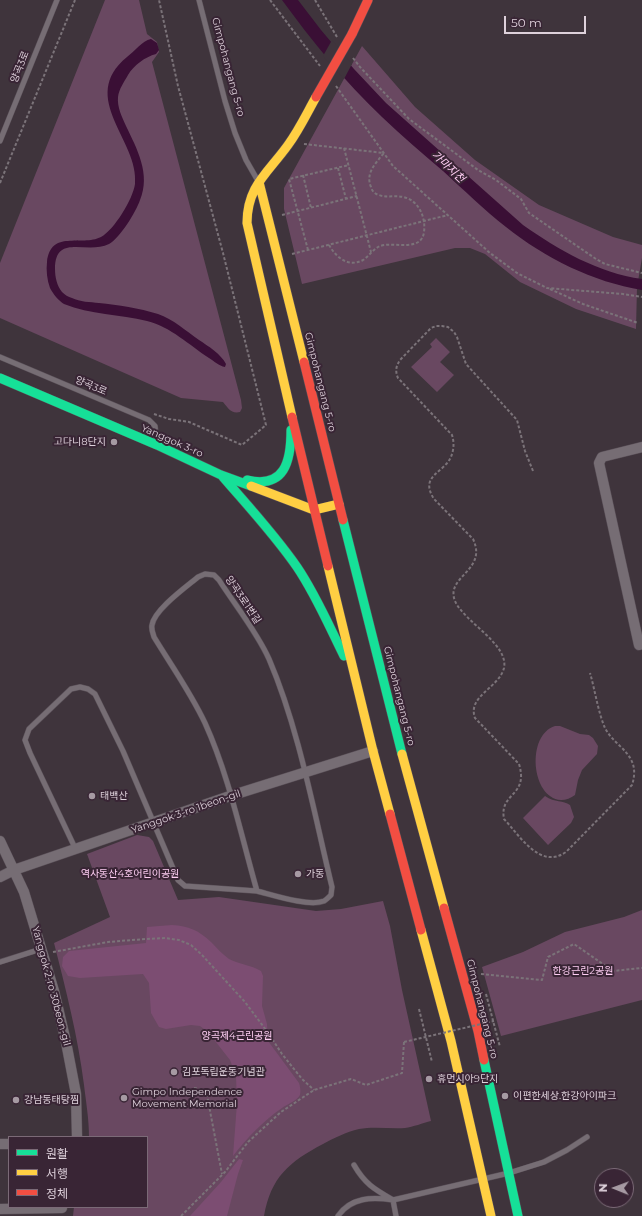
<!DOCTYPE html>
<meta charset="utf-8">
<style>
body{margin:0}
#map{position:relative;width:642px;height:1216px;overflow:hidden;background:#3f343c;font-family:Montserrat,"Noto Sans KR",sans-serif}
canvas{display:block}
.legend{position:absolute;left:8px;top:1136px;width:140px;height:72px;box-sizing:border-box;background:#392535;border:1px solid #7b6a77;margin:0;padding:5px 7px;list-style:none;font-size:12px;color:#ded1db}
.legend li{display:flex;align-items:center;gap:8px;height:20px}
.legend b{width:20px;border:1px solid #7b6a77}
.north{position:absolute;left:594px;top:1168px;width:40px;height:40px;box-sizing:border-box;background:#392535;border:1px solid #7b6a77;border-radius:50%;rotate:271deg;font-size:11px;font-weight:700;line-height:16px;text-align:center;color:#ded1db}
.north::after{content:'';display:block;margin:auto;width:14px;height:18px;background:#a69aa3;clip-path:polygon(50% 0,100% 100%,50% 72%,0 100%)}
.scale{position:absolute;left:504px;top:16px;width:82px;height:18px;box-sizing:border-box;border:2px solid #ded1db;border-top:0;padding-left:5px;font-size:12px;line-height:14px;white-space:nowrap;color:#ded1db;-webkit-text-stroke:3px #392535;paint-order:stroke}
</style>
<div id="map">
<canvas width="642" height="1216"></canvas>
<ul class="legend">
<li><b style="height:5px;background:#16e098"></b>원활</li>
<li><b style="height:5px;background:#ffcf43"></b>서행</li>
<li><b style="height:5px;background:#f24e42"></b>정체</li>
</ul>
<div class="north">N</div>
<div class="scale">50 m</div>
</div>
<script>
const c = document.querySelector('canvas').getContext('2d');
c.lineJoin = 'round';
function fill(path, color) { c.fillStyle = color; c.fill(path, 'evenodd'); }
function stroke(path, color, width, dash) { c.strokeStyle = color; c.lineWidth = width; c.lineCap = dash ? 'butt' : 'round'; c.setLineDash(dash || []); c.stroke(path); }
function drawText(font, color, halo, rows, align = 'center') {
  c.font = font + ' Montserrat,"Noto Sans KR",sans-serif'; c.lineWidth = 4; c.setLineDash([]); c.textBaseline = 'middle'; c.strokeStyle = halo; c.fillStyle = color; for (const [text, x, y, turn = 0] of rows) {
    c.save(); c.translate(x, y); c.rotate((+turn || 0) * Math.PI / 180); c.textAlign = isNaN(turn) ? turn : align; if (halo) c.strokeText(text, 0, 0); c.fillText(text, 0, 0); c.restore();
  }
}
fill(new Path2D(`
 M 105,0 L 139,0 L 147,34 L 157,42 L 159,52 L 152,62 L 241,400 L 242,408 L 240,412 C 231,414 228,408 223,402 L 181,398 L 0,318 L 0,263 Z
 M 362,46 L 415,107 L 475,160 L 539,205 L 613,237 L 642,245 L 642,258 L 637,287 L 636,329 L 576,309 L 520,282 L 485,254 L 470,248 L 455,248 L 302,284 L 284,209 L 284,188 Z
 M 436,338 L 450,352 L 440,362 L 454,375 L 437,392 L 411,367 L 432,347 L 430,344 Z
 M 555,726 L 560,726 L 580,734 L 589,735 L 593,738 L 598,746 L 597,754 L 582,770 L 578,780 L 575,795 C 571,798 566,800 561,800 C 531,798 526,735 555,726 Z
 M 545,796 C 555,803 563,800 570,805 L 574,817 L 571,823 L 548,845 L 523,818 Z
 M 137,835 L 149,837 L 153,841 L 178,900 L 219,897 L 316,911 L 341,909 L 383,901 L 390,926 L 402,990 L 431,1121 C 423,1123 413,1127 405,1128 C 389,1129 374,1126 359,1129 C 346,1132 334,1138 323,1144 C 289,1162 271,1177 264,1216 L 73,1216 L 74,1207 L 147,1207 L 147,1137 L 89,1137 C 89,1119 86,1102 84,1085 C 78,1037 66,990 54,943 L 110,917 L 87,854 Z
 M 642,910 L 642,1000 L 501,1036 L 482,967 L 523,952 L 565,932 L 624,917 Z`), '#694861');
fill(new Path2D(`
 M 172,925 C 189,926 198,930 211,942 C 217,948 222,954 229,959 C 239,964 251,965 261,971 L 263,976 L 262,1006 L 267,1024 L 268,1041 L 299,1083 C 300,1086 301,1091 300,1095 C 297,1101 287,1104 282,1108 C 263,1121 247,1138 233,1156 L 237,1103 L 236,1076 L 230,1060 L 208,1032 L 200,1026 L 191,1025 L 166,1029 L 159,1027 L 151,1013 L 149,983 L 143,974 L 80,978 L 68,976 L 62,966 L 63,957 L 69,951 L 146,943 L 147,927 Z
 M 239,1159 L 243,1160 L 238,1174 L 227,1216 L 190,1216 L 221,1182 Z`), '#7c4d72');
fill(new Path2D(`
 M 282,0 L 298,0 L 321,30 L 354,69 L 386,103 L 523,225 C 559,250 598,273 642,279 L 642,290 C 593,282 545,258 506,227 C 484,210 464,190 443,171 C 422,153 402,136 382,117 C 345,82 312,41 282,0 Z
 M 151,39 L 157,43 L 159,50 L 156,54 C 145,57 134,65 128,75 C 124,82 119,89 118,97 C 117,107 122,117 126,126 C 137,149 151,174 140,200 C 136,212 120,238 109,244 C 87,255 55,233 55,269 C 55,277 57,286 62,292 C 65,295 68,297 72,298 C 80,302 90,302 99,303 C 118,305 139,308 158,314 C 173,319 186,331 199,340 C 208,346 221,354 226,364 L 225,367 C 219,366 214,361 209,358 C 189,345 171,327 147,321 C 120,314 90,315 64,304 C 59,301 53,294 50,288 C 47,280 46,270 47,262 C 51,229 81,247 101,237 C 114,230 133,199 135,184 C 140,141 77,98 127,57 C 135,51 142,41 151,39 Z`), '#3a0f35');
fill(new Path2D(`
 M 332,40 L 352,64 L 344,79 L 323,56 Z`), '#3f343c');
const lane = new Path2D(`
 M 199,0 L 225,101 L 235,133 L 246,160 L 258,181
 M 0,141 L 57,0
 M 0,357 L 149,420 L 155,426 L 157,442
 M 205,574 L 214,575 L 219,580 C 235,605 257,632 269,659 C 299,729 314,813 332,887 L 331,895 C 329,897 326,900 324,901 C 309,907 273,895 257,891 C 241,835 229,776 205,723 C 191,693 171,665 154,637 C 153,633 151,629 152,625 C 154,610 186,587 198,577 Z
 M 76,850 L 30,753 L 25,740 L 29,729 L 71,689 L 80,687 L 88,689 L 95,694 L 123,751 L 178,880 L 185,886 L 257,891
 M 0,962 L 41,949
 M 354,1165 C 365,1184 374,1189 393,1200 L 396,1216
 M 338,1216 C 351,1197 372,1197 393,1200 L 509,1173 L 544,1162 L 567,1150 L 587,1137`);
const street = new Path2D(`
 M 642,447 L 602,457 L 599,463 L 639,645 L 642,644
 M 0,841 L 24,892 L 54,991 L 66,1042 L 76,1094 L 77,1137
 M 0,877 L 14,870 L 230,796 L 373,751
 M 0,1144 L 9,1144
 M 0,1209 L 62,1208`);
const fast = new Path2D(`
 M 0,378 L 157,445 L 221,475 L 251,486
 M 223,477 C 248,506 275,535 297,567 C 316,595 329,626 344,656
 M 247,480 C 285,489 291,461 291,430
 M 343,520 L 402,754
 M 484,1060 L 518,1216`);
const slow = new Path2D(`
 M 259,182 L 304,362
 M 292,417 L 247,223 C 247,186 268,173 288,145 C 299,130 307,113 316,97
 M 251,486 L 314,510 L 339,504
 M 328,566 L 373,751 L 390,814
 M 402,754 L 444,908
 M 421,930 L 451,1041 L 491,1216`);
const jam = new Path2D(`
 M 352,34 L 368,0
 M 304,362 L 343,520
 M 292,417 L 328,566
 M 390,814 L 421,930
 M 444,908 L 478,1031 L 484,1060`);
stroke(lane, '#5a5058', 6);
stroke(street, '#5a5058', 11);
stroke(fast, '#5a5058', 10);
stroke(slow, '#5a5058', 10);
stroke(jam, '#5a5058', 10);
stroke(new Path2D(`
 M 270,0 L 320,66
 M 315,0 L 337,37
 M 353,58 L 360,67 L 409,119 L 478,170 L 496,180 L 521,199 L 529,213 L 596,259 L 605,264 L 642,273
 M 336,86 L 393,166 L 490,253 L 517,273 L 547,288 L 623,294 L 642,297
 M 304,144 L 384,153
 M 344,148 L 371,252
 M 338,168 L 346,199
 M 303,175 L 311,208
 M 0,183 L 75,0
 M 282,215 L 357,196
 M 329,245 C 336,257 348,268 363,260 C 371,255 374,246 385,245 C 396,243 422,251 424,232 C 426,218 419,200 403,197 C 395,195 387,198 379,195 C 375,194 372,191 371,187 C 365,173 376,163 384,153
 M 308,250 L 289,179 L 349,165
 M 292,254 L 448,215
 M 550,289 L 583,304 L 638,323
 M 154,414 L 169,419 L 189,422 L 242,445 L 266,425 L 223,253 L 178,86 L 159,0
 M 533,471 L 525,451 L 517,420 L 466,364 L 457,337 L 454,332 L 448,327 L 442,326 L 436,326 L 431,328 L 400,360 C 396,366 395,371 398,378 L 452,435 C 454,441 454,448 452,454 C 447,473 418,474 434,499 L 473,539 C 488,571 445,576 455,601 C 464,622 509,644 504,668 C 499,688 467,696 475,718 L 519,764 C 529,797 499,792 504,819 C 520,836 540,870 566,852 L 632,785 C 642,754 615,748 605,728 C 598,712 595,690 590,673
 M 53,952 L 108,942 L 145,939 L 165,938 L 179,940 L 191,945 L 202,955 L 245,1002 L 269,1034 L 282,1054 L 302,1079 L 314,1090
 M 481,974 L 542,980 L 548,957 L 574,944 L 613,971 L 642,968
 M 486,994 L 500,1047
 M 419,1009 L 432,1062
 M 194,1088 L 204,1090 L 207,1095 L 222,1174
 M 181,1216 L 225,1172 L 248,1142 L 281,1112 L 314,1090 L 351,1079 L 366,1085 L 402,1073 L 404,1042`), '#7b7379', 2, [3, 2]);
stroke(lane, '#766d74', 5);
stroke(street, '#766d74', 10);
stroke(fast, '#16e098', 9);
stroke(slow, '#ffcf43', 9);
stroke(jam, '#f24e42', 9);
const jamBridge = new Path2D(`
 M 316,97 L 352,34`);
stroke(jamBridge, '#5a5058', 10, []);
stroke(new Path2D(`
 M 404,1042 L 494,1021`), '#7b7379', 2, [3, 2]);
stroke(jamBridge, '#f24e42', 9);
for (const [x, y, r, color] of [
 [114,442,4,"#a69aa3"],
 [92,796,4,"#a69aa3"],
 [298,874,4,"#a69aa3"],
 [174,1072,4,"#a69aa3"],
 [429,1079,4,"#a69aa3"],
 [505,1096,4,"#a69aa3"],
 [124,1098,4,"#a69aa3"],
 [16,1100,4,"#a69aa3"]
]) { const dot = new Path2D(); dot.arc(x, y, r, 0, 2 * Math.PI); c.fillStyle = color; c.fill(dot); stroke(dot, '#392535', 1.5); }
drawText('10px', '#ded1db', '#392535', [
 ["양곡3로",20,67,-68],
 ["Gimpohangang 5-ro",228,67,75],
 ["Gimpohangang 5-ro",320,382,76],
 ["양곡3로",91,386,23],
 ["Yanggok 3-ro",172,441,24],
 ["양곡3로1번길",243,600,56],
 ["Gimpohangang 5-ro",399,696,76],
 ["Yanggok 3-ro 1beon-gil",186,812,-19],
 ["Yanggok 2-ro 30beon-gil",51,986,75],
 ["Gimpohangang 5-ro",482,1009,76]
]);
drawText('10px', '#ded1db', '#392535', [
 ["고다니8단지",106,442,"right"],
 ["태백산",100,796],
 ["가동",306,874],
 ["김포독립운동기념관",182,1072],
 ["휴먼시아9단지",437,1079],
 ["Gimpo Independence",132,1092],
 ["Movement Memorial",132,1104],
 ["이편한세상.한강아이파크",513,1096],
 ["강남동태탕찜",24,1100]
], 'left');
drawText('10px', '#fecef3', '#392535', [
 ["역사동산4호어린이공원",130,874],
 ["한강근린2공원",583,971],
 ["양곡제4근린공원",237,1036]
]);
drawText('italic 11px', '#ffcef4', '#392535', [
 ["가마지천",448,167,43]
]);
</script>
